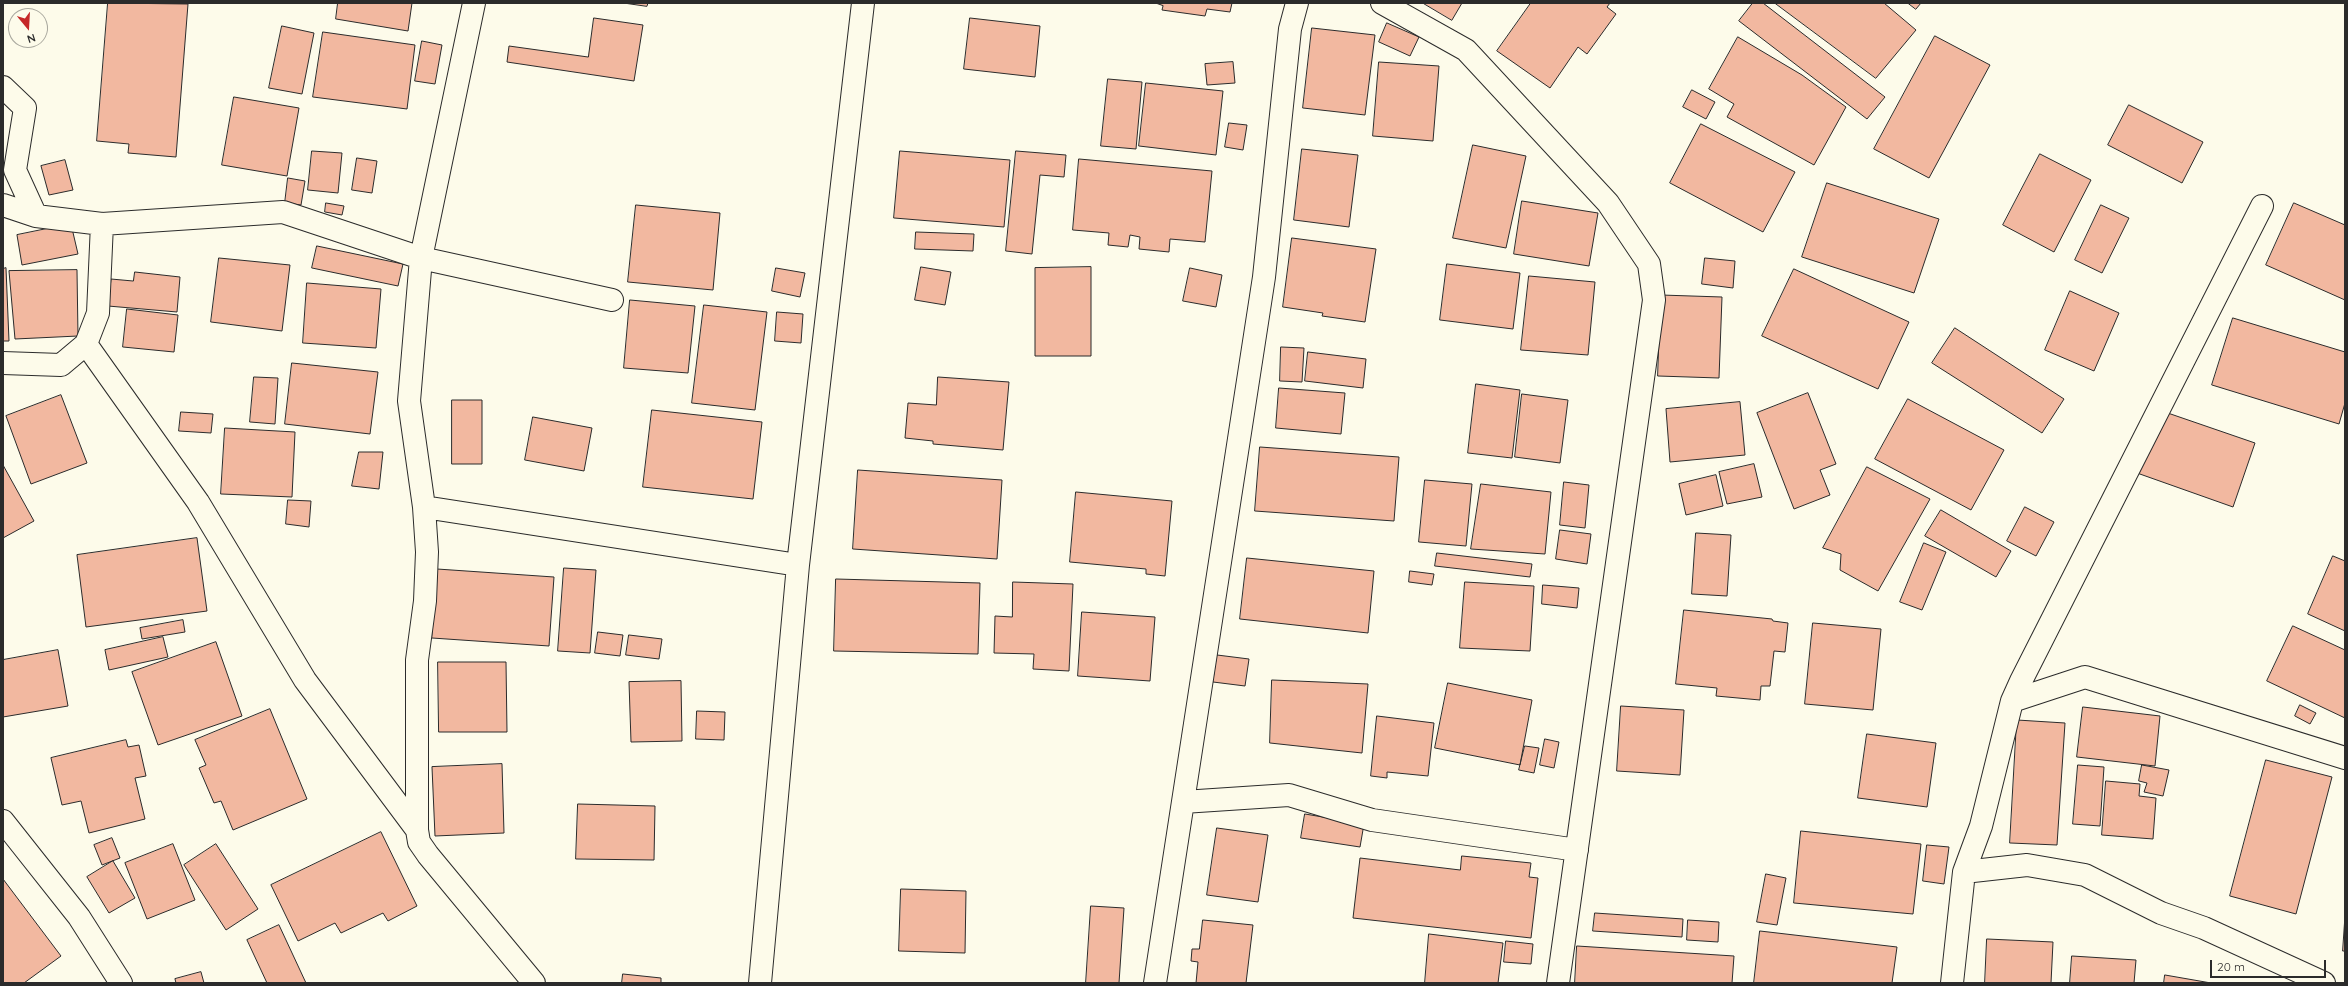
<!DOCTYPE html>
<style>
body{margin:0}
#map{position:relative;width:2348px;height:986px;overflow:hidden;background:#fdfbea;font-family:Quicksand,sans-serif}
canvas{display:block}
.frame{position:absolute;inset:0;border:4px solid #2b2b2b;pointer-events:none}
.north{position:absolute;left:8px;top:8px;width:40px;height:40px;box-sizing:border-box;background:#fdfbea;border:1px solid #a9a89e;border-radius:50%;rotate:162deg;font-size:11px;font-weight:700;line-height:16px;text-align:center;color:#2b2b2b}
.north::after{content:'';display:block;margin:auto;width:14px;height:18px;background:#c62828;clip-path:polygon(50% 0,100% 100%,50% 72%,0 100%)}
.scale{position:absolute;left:2210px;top:960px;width:116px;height:18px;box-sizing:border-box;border:2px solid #2b2b2b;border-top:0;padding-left:5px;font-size:12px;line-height:14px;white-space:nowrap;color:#2b2b2b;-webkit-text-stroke:3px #fdfbea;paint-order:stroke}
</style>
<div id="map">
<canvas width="2348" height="986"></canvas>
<div class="frame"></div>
<div class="north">N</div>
<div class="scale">20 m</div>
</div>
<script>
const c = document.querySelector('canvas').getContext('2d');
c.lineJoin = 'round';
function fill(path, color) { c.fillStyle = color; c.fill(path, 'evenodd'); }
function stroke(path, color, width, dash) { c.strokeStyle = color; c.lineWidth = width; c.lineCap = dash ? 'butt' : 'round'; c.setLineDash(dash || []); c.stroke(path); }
const building = new Path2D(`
 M 108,3 L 188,4 L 176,157 L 128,153 L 129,144 L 97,141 Z
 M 338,3 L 412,3 L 408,31 L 336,19 Z
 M 624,3 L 648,3 L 647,6 Z
 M 1156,3 L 1232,3 L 1230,12 L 1207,9 L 1205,16 L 1162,10 L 1163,6 Z
 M 1423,3 L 1462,3 L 1452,20 Z
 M 1531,3 L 1610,3 L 1607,7 L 1616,14 L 1587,54 L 1578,47 L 1550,88 L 1497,51 Z
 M 1753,3 L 1763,3 L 1885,97 L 1867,119 L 1739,21 Z
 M 1775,3 L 1884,3 L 1916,30 L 1876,78 Z
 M 1908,3 L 1921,3 L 1916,9 Z
 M 594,18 L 643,25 L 634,81 L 507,62 L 509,46 L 588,57 Z
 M 970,18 L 1040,26 L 1035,77 L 964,69 Z
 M 1387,23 L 1419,37 L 1410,56 L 1379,42 Z
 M 282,26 L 314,33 L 302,94 L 269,88 Z
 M 1312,28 L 1375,35 L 1365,115 L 1303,108 Z
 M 323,32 L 415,45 L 407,109 L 313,97 Z
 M 1935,36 L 1990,65 L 1929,178 L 1874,149 Z
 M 1738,37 L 1802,75 L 1846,107 L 1814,165 L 1727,117 L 1734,104 L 1709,89 Z
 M 422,41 L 442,45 L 435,84 L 415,81 Z
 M 1233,62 L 1235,83 L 1207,85 L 1205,64 Z
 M 1379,62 L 1439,66 L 1433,141 L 1373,136 Z
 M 1108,79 L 1142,82 L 1136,149 L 1101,146 Z
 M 1146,83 L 1223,91 L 1216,155 L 1139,146 Z
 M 1692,90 L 1715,102 L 1706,119 L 1683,107 Z
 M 234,97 L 299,108 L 287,176 L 222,165 Z
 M 2129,105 L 2203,142 L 2182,183 L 2108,145 Z
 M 1229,123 L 1247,125 L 1243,150 L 1225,147 Z
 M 1701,124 L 1795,172 L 1763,232 L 1670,183 Z
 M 1473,145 L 1526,156 L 1506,248 L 1453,238 Z
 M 1302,149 L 1358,155 L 1349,227 L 1294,220 Z
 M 312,151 L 342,153 L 338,193 L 308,190 Z
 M 900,151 L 1010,160 L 1004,227 L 894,218 Z
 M 1016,151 L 1066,155 L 1064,177 L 1040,175 L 1032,254 L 1006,251 Z
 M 2040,154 L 2091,180 L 2054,252 L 2003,225 Z
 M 357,158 L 377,161 L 372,193 L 352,190 Z
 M 1079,159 L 1212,171 L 1205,242 L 1170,239 L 1169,252 L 1139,249 L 1140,237 L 1130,235 L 1128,247 L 1108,245 L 1109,233 L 1073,230 Z
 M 65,160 L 73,190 L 49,195 L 41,166 Z
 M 288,178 L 305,181 L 301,205 L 285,203 Z
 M 1827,183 L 1939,219 L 1914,293 L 1802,257 Z
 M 1522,201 L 1598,213 L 1589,266 L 1514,254 Z
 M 326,203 L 344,206 L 342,215 L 325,212 Z
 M 2294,203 L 2345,225 L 2345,300 L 2266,265 Z
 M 636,205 L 720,213 L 713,290 L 628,282 Z
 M 2101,205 L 2129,218 L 2102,273 L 2075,260 Z
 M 71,224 L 78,254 L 22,265 L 17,235 Z
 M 916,232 L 974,234 L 973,251 L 915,249 Z
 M 1292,238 L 1376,249 L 1365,322 L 1322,316 L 1323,313 L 1283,307 Z
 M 317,246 L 403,264 L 398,286 L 312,268 Z
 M 219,258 L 290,265 L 282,331 L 211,322 Z
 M 1705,258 L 1735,261 L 1733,288 L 1702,284 Z
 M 1447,264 L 1520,273 L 1513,329 L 1440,320 Z
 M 921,267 L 951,272 L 945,305 L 915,300 Z
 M 1091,267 L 1091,356 L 1035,356 L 1035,268 Z
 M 6,268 L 9,341 L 3,341 L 3,269 Z
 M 776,268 L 805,273 L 800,297 L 772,291 Z
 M 1190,268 L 1222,275 L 1216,307 L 1183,301 Z
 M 1794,269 L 1909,322 L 1878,389 L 1762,336 Z
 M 77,270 L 78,336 L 15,339 L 9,271 Z
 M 135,272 L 180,277 L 177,312 L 108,306 L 111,279 L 133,281 Z
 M 1529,276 L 1595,282 L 1588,355 L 1521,350 Z
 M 307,283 L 381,289 L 376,348 L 303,343 Z
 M 2070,291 L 2119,313 L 2094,371 L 2045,350 Z
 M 1661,295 L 1722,297 L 1719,378 L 1658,376 Z
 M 630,300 L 695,306 L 688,373 L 624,368 Z
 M 704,305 L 767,312 L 755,410 L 692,403 Z
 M 127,309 L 178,315 L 174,352 L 123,347 Z
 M 777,312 L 803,314 L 801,343 L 775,341 Z
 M 2233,318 L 2345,352 L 2345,403 L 2339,424 L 2212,385 Z
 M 1955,328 L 2064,399 L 2042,433 L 1932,363 Z
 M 1281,347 L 1304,348 L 1302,382 L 1280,381 Z
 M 1308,352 L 1366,359 L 1363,388 L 1305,381 Z
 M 292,363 L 378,372 L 370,434 L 285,424 Z
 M 254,377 L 278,378 L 275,424 L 250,422 Z
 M 938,377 L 1009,382 L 1003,450 L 933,444 L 933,441 L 905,438 L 908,403 L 936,405 Z
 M 1476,384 L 1520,390 L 1512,458 L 1468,453 Z
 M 1279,388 L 1345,393 L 1341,434 L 1276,428 Z
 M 1808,393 L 1836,464 L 1820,470 L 1830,495 L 1794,509 L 1757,413 Z
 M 1522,394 L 1568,400 L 1560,463 L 1515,457 Z
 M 61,395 L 87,463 L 31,484 L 6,416 Z
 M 1908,399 L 2004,450 L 1971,510 L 1875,459 Z
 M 452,400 L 482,400 L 482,464 L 452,464 Z
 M 1740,402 L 1745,455 L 1670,462 L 1666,409 Z
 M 652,410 L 762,422 L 753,499 L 643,487 Z
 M 2159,410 L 2255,443 L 2233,507 L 2137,473 Z
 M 181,412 L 213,414 L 211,433 L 179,431 Z
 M 533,417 L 592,428 L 584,471 L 525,460 Z
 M 225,428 L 295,432 L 292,497 L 221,494 Z
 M 1260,447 L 1399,457 L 1394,521 L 1255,511 Z
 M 359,452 L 383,452 L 379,489 L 352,486 Z
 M 1754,464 L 1762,497 L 1727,504 L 1719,472 Z
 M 3,465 L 34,521 L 3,538 Z
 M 1867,467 L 1930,499 L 1878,591 L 1840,570 L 1841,554 L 1823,548 Z
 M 858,470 L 1002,480 L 997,559 L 853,549 Z
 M 1716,475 L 1723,506 L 1686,515 L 1679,484 Z
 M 1425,480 L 1472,484 L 1466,546 L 1419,542 Z
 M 1564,482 L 1589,485 L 1585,528 L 1560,525 Z
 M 1481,484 L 1551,492 L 1545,554 L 1471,549 Z
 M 1076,492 L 1172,501 L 1165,576 L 1146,574 L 1146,569 L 1070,562 Z
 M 288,500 L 311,501 L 309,527 L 286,524 Z
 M 2025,507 L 2054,522 L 2036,556 L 2007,541 Z
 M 1941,510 L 2011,551 L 1996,577 L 1925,536 Z
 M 1560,530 L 1591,534 L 1587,564 L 1556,559 Z
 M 1696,533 L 1731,535 L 1727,596 L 1692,594 Z
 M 197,538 L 207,611 L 86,627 L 77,555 Z
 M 1924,543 L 1946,552 L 1922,610 L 1900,602 Z
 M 1437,553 L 1532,564 L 1530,577 L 1435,566 Z
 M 2333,556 L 2345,561 L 2345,631 L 2308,614 Z
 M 1247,558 L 1374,571 L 1368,633 L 1240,619 Z
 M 564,568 L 596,570 L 590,653 L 558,651 Z
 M 437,569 L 554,577 L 549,646 L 432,638 Z
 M 1410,571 L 1434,574 L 1432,585 L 1409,582 Z
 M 836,579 L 980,583 L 978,654 L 834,651 Z
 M 1013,582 L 1073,584 L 1069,671 L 1033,669 L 1034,654 L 994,653 L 995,616 L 1012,617 Z
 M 1465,582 L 1534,586 L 1530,651 L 1460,648 Z
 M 1543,585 L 1579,588 L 1577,608 L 1542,604 Z
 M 1684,610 L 1772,619 L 1773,621 L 1788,623 L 1785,652 L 1774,651 L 1770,686 L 1761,686 L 1760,700 L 1716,696 L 1717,688 L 1676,684 Z
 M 1082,612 L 1155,617 L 1150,681 L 1078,676 Z
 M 183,620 L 185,632 L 142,639 L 140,628 Z
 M 1813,623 L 1881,629 L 1873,710 L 1805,704 Z
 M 2293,626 L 2345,650 L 2345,718 L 2267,681 Z
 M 598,632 L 623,635 L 620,656 L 595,653 Z
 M 629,635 L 662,639 L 659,659 L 626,655 Z
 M 163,637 L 168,657 L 109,670 L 105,650 Z
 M 216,642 L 242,716 L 158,745 L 132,672 Z
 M 58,650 L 68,706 L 3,717 L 3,660 Z
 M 1217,655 L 1249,659 L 1245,686 L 1213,682 Z
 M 438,662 L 506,662 L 507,732 L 439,732 Z
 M 1272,680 L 1368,684 L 1362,753 L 1270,743 Z
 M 681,681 L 682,741 L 631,742 L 629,682 Z
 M 1448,683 L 1532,700 L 1520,765 L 1435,748 Z
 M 2300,705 L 2316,713 L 2310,724 L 2295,716 Z
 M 1621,706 L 1684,710 L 1680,775 L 1617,771 Z
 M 2083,707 L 2160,716 L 2155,766 L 2077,757 Z
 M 270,709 L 307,799 L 233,830 L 221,801 L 214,803 L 199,768 L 206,765 L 195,740 Z
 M 697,711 L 725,712 L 724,740 L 696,739 Z
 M 1377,716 L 1434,723 L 1428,776 L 1387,772 L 1387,778 L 1371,776 Z
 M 2017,720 L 2065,723 L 2057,845 L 2010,843 Z
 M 1867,734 L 1936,743 L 1927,807 L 1858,798 Z
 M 1545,739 L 1559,742 L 1554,768 L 1540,765 Z
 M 126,740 L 128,747 L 139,745 L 146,776 L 135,778 L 145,819 L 89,833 L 81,801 L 62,805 L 51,758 Z
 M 1525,746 L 1539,748 L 1534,773 L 1519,770 Z
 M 2266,760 L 2332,777 L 2296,914 L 2230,896 Z
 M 502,764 L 504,833 L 435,836 L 432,767 Z
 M 2078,765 L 2104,767 L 2100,826 L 2073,824 Z
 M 2142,765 L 2169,770 L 2163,796 L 2144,792 L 2147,783 L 2139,781 Z
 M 2106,781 L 2140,784 L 2139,796 L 2156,798 L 2153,839 L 2102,835 Z
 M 578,804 L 655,806 L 654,860 L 576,859 Z
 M 1305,814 L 1364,824 L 1360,847 L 1301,838 Z
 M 1217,828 L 1268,835 L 1258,902 L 1207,895 Z
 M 1801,831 L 1921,844 L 1913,914 L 1794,903 Z
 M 381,832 L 417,906 L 388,921 L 383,913 L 341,933 L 335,923 L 298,941 L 271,885 Z
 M 112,838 L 120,858 L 102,865 L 94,845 Z
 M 173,844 L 195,900 L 147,919 L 125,863 Z
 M 216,844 L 258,909 L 226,930 L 184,865 Z
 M 1927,845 L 1949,847 L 1944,884 L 1923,881 Z
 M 1462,856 L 1531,863 L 1529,877 L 1538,878 L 1531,938 L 1353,918 L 1360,858 L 1460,870 Z
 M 113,861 L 135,898 L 109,913 L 87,877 Z
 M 1766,874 L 1786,878 L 1777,925 L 1757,922 Z
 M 3,879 L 61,956 L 24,983 L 3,983 Z
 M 901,889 L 966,891 L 965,953 L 899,951 Z
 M 1091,906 L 1124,908 L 1119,983 L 1086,983 Z
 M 1595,913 L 1683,919 L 1682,937 L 1593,931 Z
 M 2345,916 L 2345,951 L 2343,951 Z
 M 1203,920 L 1253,925 L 1246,983 L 1196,983 L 1198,962 L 1191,961 L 1192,949 L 1199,949 Z
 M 1688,920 L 1719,922 L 1718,942 L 1687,940 Z
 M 279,925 L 306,983 L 267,983 L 247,940 Z
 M 1760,931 L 1897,947 L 1892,983 L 1754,983 Z
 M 1429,934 L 1503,943 L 1498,983 L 1425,983 Z
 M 1987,939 L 2053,942 L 2051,983 L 1985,983 Z
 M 1506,941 L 1533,944 L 1531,964 L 1504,962 Z
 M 1577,946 L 1734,956 L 1732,983 L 1575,983 Z
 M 2072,956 L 2136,960 L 2134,983 L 2070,983 Z
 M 201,972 L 204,983 L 176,983 L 175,979 Z
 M 623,974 L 661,978 L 661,983 L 622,983 Z
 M 2165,975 L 2211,983 L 2164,983 Z`);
fill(building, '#f2b8a0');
stroke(building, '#2b2b2b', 1);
const street = new Path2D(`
 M 474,3 L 421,258 L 409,401 L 424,507 L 427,552 L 425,601 L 417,660 L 417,830 L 419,842 L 428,855 L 534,983
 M 1382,3 L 1466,50 L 1608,203 L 1649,264 L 1654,300 L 1558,983
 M 3,87 L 25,108 L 15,170 L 36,216
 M 3,205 L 36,216 L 102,224 L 283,212 L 421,258 L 612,300
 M 86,344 L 198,502 L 305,680 L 417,830
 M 3,363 L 61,365 L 86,344 L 98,313 L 102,224
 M 424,507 L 798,565
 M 2012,701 L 2085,677 L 2345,758
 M 1183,802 L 1289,795 L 1372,820 L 1577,850
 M 1964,872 L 2027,865 L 2085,875 L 2161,913 L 2204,928 L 2324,983
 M 760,983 L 798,565 L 863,3
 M 1155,983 L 1264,277 L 1290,29 L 1297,3
 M 1952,983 L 1964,872 L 1981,826 L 2012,701 L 2021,681 L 2262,206`);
const secondary = new Path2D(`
 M 3,821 L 79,917 L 121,983`);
stroke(street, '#2b2b2b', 24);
stroke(secondary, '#2b2b2b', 24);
stroke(street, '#fdfbea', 22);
stroke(secondary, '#fdfbea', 22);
</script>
